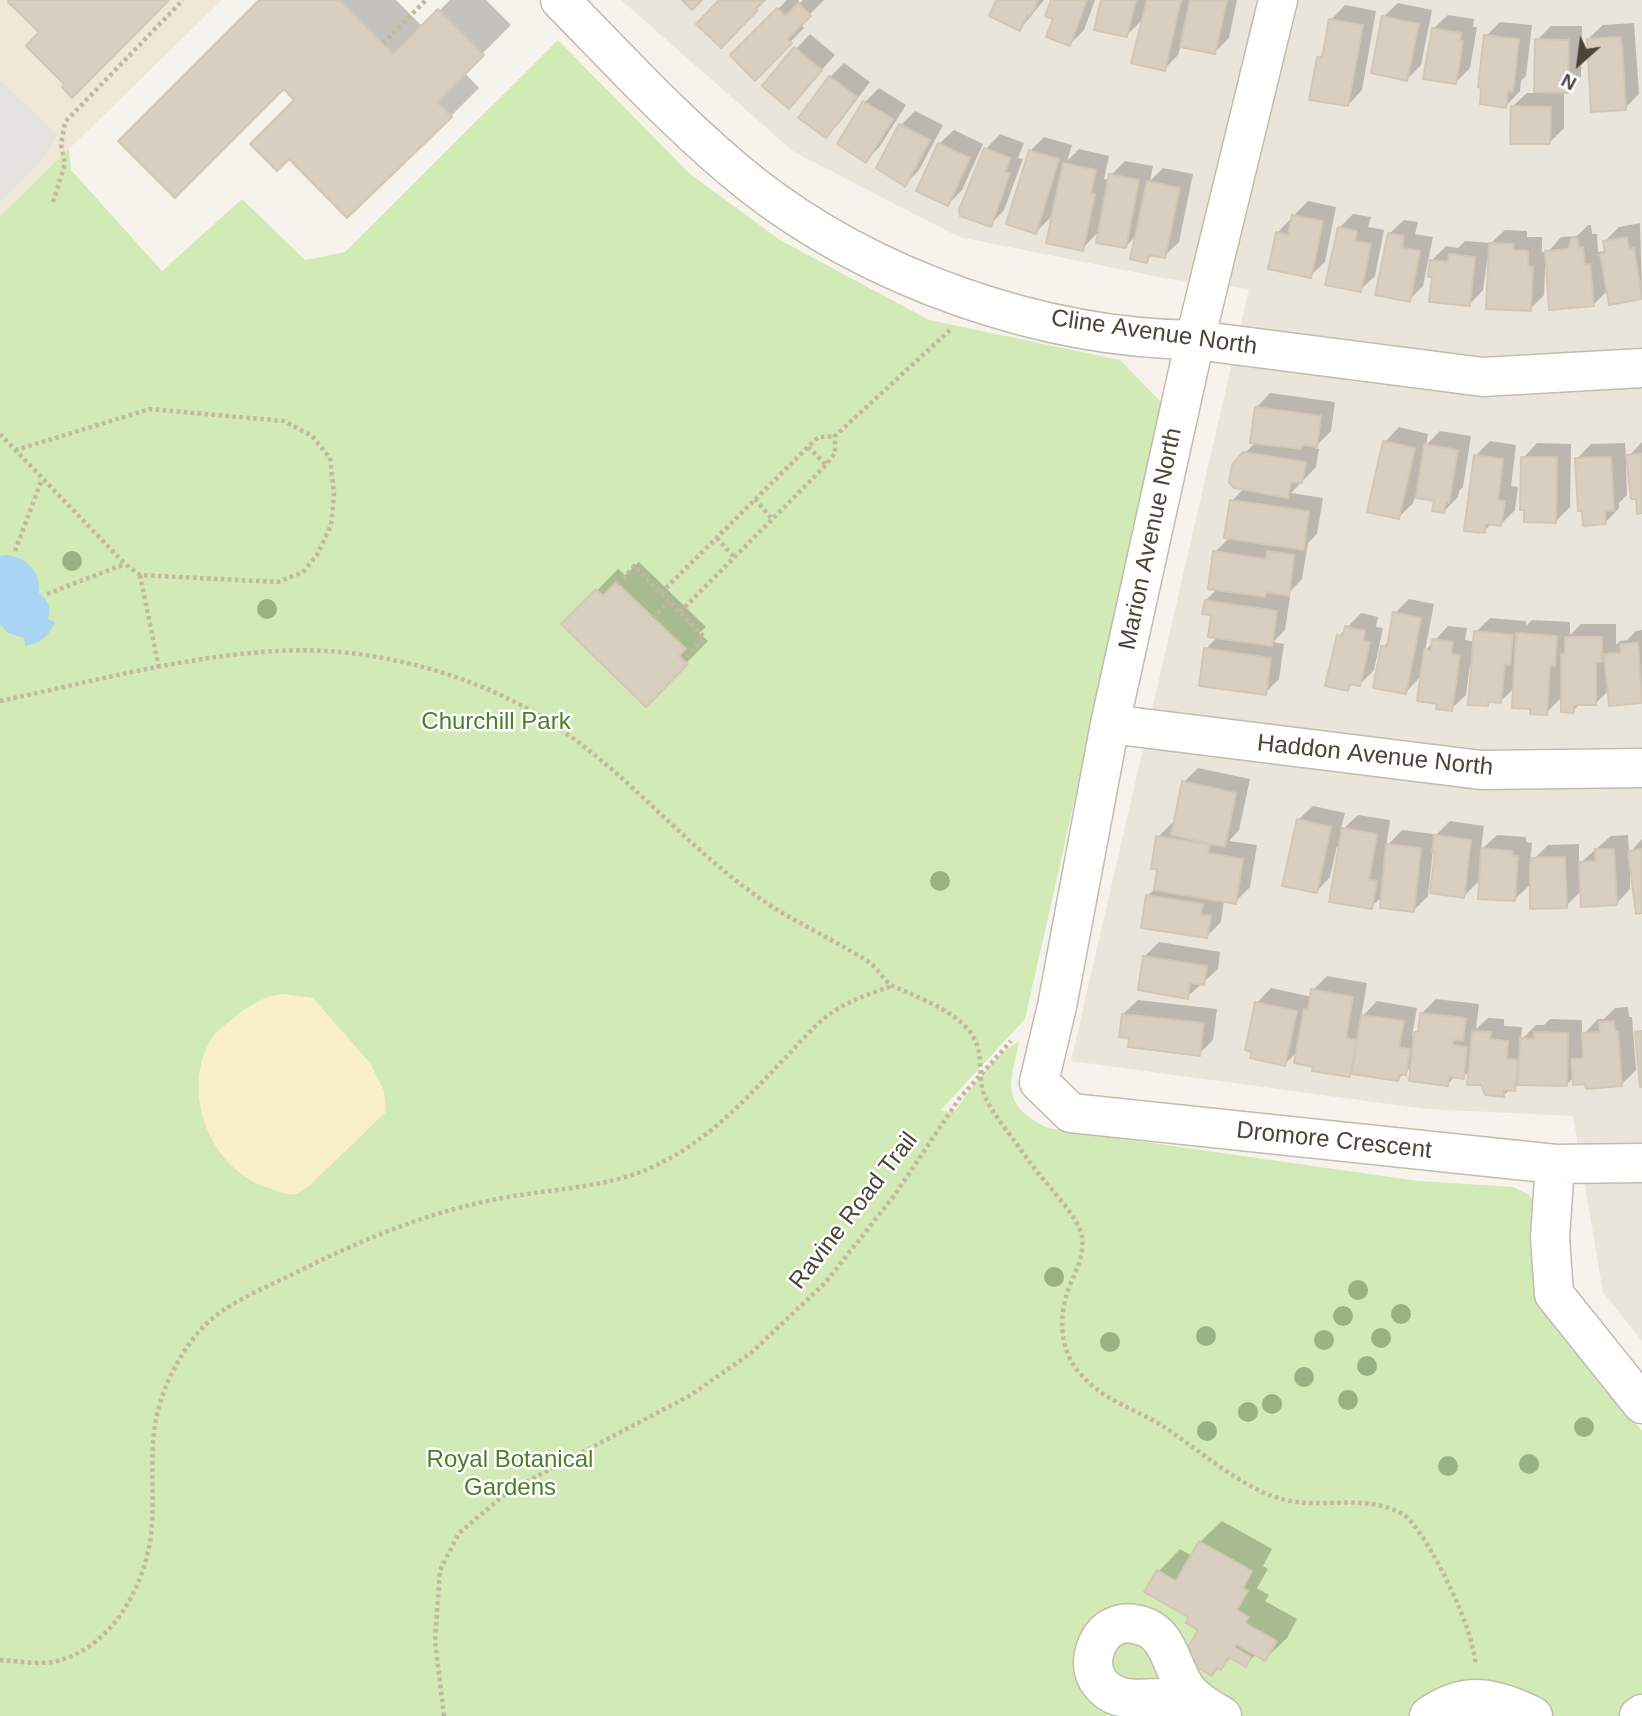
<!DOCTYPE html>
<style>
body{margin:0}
#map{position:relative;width:1642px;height:1716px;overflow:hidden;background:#f6f3ec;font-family:Helvetica,sans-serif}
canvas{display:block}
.north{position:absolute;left:1544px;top:28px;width:70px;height:70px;-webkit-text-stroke:5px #fff;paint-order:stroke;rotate:208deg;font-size:19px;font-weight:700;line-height:28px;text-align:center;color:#4b4439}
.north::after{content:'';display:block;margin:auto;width:24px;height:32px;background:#4b4439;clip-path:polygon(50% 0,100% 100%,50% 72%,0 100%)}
</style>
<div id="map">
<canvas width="1642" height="1716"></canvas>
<div class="north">N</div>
</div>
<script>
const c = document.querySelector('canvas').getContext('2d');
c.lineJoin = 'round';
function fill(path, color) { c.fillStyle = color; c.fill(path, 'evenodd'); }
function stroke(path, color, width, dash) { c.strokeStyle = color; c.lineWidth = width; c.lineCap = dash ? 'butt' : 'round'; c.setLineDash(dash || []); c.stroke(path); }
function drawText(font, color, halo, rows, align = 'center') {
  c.font = font + ' Helvetica,sans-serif'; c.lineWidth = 5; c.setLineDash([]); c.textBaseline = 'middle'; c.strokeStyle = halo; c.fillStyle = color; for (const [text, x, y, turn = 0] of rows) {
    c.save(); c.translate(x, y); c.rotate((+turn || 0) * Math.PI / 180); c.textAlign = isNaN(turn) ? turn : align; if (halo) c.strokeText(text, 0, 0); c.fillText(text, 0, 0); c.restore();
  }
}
fill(new Path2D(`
 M 621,0 L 1642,0 L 1642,1341 L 1603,1292 L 1573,1116 L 1426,1109 L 1071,1061 L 1249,289 L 1169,279 L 959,237 L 794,152 Z`), '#eae5da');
fill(new Path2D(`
 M 0,0 L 222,0 L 0,216 Z`), '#efe8d6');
fill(new Path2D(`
 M 558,40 L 690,174 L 780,240 L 929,320 L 1120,360 L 1164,405 L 1025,1019 L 940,1111 L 954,1112 C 971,1090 994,1053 1019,1042 C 1009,1086 1001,1105 1048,1128 L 1418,1181 L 1513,1187 L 1528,1194 L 1538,1210 L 1543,1307 L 1642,1431 L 1642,1716 L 0,1716 L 0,216 L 69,149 L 71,170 L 162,271 L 242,199 L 305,260 L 345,252 Z`), '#d2eab5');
fill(new Path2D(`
 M 283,994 L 313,998 L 370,1063 L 384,1091 L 386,1112 L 309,1186 C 305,1188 299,1193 295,1194 C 286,1196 277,1191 269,1188 C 212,1171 181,1096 209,1043 C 213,1034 224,1026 231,1020 C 247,1006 262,997 283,994 Z`), '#f9efc9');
fill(new Path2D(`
 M 0,80 L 57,135 L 41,162 L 0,203 Z`), '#e5e3e0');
fill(new Path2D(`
 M 5,555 C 28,557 40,571 39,593 C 49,600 51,608 48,619 L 55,622 C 49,636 41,643 25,646 L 24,638 L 8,633 L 0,624 L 0,556 Z`), '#a9d4f2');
fill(new Path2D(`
 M 262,0 L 396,0 L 423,27 L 450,0 L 486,0 L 511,25 L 464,72 L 479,88 L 451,116 L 297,100 Z
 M 722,0 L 766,0 L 721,46 L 698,24 Z
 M 787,0 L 798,0 L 800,3 L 803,0 L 824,0 L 800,24 L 804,28 L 755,78 L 732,55 Z
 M 998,0 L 1044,0 L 1020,29 Z
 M 1053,0 L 1095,0 L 1084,30 L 1070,44 Z
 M 1103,0 L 1237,0 L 1229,38 L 1215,52 L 1181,45 L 1178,55 L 1164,69 L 1144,18 L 1126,36 Z
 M 1398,3 L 1432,10 L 1421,65 L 1407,79 L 1383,17 Z
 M 1345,5 L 1376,11 L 1362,90 L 1348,105 L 1319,58 L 1325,51 L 1331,20 Z
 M 1448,15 L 1474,19 L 1473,27 L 1477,27 L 1470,68 L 1456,82 L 1433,29 Z
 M 1500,22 L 1532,25 L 1526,76 L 1521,81 L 1520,91 L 1506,106 L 1486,36 Z
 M 1634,23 L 1639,94 L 1625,108 L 1588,39 L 1603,25 Z
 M 1551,26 L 1582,26 L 1581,77 L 1564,91 L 1564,128 L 1550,142 L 1512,107 L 1527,93 L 1536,93 L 1537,40 Z
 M 810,34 L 835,55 L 789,107 L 796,49 Z
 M 844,63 L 870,82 L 840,122 L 826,136 L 830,77 Z
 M 879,88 L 906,105 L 880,146 L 866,161 L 865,102 Z
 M 915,111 L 943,125 L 919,170 L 905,185 L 901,125 Z
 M 954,130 L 983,144 L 962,190 L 948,204 L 939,144 Z
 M 1000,134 L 1024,143 L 1018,158 L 1023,159 L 1004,210 L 990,225 L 986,149 Z
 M 1044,137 L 1072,145 L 1067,161 L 1079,149 L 1109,156 L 1104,179 L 1110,180 L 1111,175 L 1125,161 L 1153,166 L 1150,181 L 1163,168 L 1193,174 L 1179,242 L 1164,256 L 1153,254 L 1146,261 L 1137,235 L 1126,246 L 1100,230 L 1082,249 L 1054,214 L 1036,232 L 1030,151 Z
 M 1308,201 L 1336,207 L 1325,262 L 1310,276 L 1277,233 Z
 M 1353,214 L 1371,217 L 1368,227 L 1384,230 L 1375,276 L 1360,290 L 1339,228 Z
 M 1404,220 L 1418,222 L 1415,234 L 1433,237 L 1423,286 L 1409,300 L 1389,234 Z
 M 1640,223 L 1642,297 L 1608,290 L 1593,305 L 1545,268 L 1544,295 L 1530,309 L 1489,262 L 1487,262 L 1483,290 L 1469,305 L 1434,276 L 1432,260 L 1446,246 L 1458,248 L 1465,241 L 1491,243 L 1505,230 L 1527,231 L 1527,237 L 1542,237 L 1542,252 L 1547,253 L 1561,237 L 1577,236 L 1588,225 L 1591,225 L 1592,234 L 1597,234 L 1598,252 L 1606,251 L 1605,241 L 1619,227 Z
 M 1270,393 L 1335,402 L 1331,431 L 1314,448 L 1319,449 L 1316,467 L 1291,493 L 1323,498 L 1317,534 L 1308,543 L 1302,579 L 1286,596 L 1290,597 L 1285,630 L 1273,642 L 1284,644 L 1279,679 L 1265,693 L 1206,649 L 1218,636 L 1213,614 L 1206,600 L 1218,588 L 1215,552 L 1230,537 L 1232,501 L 1244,488 L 1245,453 L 1256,442 L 1256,408 Z
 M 1399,427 L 1428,434 L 1426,445 L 1440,431 L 1471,436 L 1463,487 L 1459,491 L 1458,497 L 1444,511 L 1436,499 L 1415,496 L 1413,503 L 1399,517 L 1385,442 Z
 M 1490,441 L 1516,445 L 1511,486 L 1518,487 L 1515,510 L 1501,524 L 1492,523 L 1484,531 L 1475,456 Z
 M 1642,442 L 1642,512 L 1629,463 L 1626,463 L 1627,495 L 1619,503 L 1619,508 L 1605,523 L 1577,459 L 1591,444 L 1625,443 L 1626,459 Z
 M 1537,443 L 1571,444 L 1570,507 L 1556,521 L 1523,458 Z
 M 639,562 L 706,627 L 699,633 L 708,641 L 646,704 L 564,624 L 618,569 L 625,575 Z
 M 1409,599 L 1434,604 L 1425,651 L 1448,626 L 1467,628 L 1465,640 L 1475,642 L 1476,632 L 1490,618 L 1526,621 L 1526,626 L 1532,620 L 1570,622 L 1570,635 L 1581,624 L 1616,624 L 1616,645 L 1620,641 L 1627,640 L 1636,631 L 1642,630 L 1642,701 L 1611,704 L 1609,690 L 1596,703 L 1581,703 L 1573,711 L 1563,696 L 1546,713 L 1532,708 L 1515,687 L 1501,701 L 1491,701 L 1487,705 L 1473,665 L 1470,665 L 1466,695 L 1451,709 L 1439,702 L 1422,675 L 1406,692 L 1383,647 L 1390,640 L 1395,613 Z
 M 1361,613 L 1378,617 L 1376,627 L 1383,628 L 1374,670 L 1360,684 L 1354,683 L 1347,689 L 1339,636 Z
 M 1198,768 L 1250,779 L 1239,830 L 1229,841 L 1257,845 L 1250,887 L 1235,902 L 1224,900 L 1221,922 L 1207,936 L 1147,896 L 1156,888 L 1159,868 L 1158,837 L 1172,823 L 1175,823 L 1184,782 Z
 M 1313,806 L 1345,813 L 1340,832 L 1358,815 L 1390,820 L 1386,847 L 1402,830 L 1434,834 L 1434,837 L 1450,821 L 1484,826 L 1481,850 L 1497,835 L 1526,837 L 1526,842 L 1532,843 L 1530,863 L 1548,845 L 1579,844 L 1579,864 L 1611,836 L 1628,835 L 1629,853 L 1642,839 L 1642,911 L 1632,871 L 1630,872 L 1630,889 L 1616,904 L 1582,890 L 1566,906 L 1532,883 L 1514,900 L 1481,879 L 1464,896 L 1437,850 L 1433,850 L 1428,896 L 1414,910 L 1383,896 L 1371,907 L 1340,847 L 1337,846 L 1330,877 L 1316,892 L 1298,820 Z
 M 1159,942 L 1220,952 L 1218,969 L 1187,997 L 1145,956 Z
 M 1327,976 L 1367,983 L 1361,1018 L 1377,1001 L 1417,1008 L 1412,1036 L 1420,1029 L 1421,1014 L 1436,999 L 1479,1004 L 1476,1029 L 1488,1018 L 1504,1019 L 1504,1026 L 1522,1027 L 1521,1040 L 1536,1025 L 1544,1025 L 1550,1019 L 1582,1020 L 1582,1036 L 1598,1019 L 1604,1019 L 1615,1008 L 1628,1007 L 1629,1017 L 1632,1017 L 1636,1070 L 1621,1085 L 1587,1082 L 1574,1077 L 1566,1085 L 1521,1083 L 1503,1095 L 1482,1084 L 1470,1070 L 1463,1077 L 1455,1076 L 1448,1084 L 1412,1066 L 1398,1079 L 1353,1072 L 1350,1075 L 1315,1065 L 1298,1051 L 1285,1064 L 1257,1003 L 1271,988 L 1312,997 L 1313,990 Z
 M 1138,1000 L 1217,1009 L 1213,1040 L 1199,1054 L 1123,1014 Z
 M 1222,1521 L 1272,1549 L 1263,1566 L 1268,1569 L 1257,1588 L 1269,1595 L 1265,1601 L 1297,1619 L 1287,1638 L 1265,1659 L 1256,1654 L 1246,1665 L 1232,1657 L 1212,1674 L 1201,1629 L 1191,1617 L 1146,1591 L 1159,1571 L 1180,1549 L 1192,1556 L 1200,1542 Z`), '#0003');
const building = new Path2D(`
 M 9,0 L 169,0 L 72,98 L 62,87 L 64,84 L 26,46 L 39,32 L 8,2 Z
 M 259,0 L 339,0 L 393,54 L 438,9 L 484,55 L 437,102 L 452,117 L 347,218 L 289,159 L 277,171 L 250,144 L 294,100 L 284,89 L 175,198 L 118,141 Z
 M 682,0 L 702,0 L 692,10 Z
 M 719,0 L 763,1 L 755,9 L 757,11 L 721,48 L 696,24 Z
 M 996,0 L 1038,0 L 1030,17 L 1027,15 L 1020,31 L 989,16 Z
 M 1051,0 L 1087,0 L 1070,46 L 1046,37 L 1053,19 L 1045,16 Z
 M 1101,0 L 1136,0 L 1127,37 L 1094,30 Z
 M 1147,0 L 1181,0 L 1165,71 L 1131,63 Z
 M 1190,0 L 1227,1 L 1215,54 L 1180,47 Z
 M 798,3 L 811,16 L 787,39 L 792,43 L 755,81 L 730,55 L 777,8 L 785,16 Z
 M 1382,16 L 1419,24 L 1407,81 L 1371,73 Z
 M 1329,19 L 1363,25 L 1348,106 L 1309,100 L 1317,57 L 1322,58 Z
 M 1432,28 L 1461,33 L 1460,41 L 1463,41 L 1456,84 L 1423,79 Z
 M 1484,35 L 1519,39 L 1513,92 L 1508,91 L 1506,108 L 1480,104 L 1481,88 L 1478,87 Z
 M 1620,37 L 1622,45 L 1626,110 L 1591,112 L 1587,39 Z
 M 1535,39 L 1569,40 L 1568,93 L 1534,92 Z
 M 794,47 L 822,70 L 789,109 L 762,86 Z
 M 829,76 L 857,97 L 826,138 L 798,118 Z
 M 863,101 L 893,119 L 866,163 L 837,144 Z
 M 1511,106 L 1551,107 L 1550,144 L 1510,144 Z
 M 899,124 L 930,140 L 905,187 L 876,168 Z
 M 938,143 L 970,158 L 948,206 L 916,191 Z
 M 984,148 L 1011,158 L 1005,172 L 1010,173 L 991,227 L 960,216 L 959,210 Z
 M 1029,150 L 1059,159 L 1036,234 L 1006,224 Z
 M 1063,163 L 1096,170 L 1091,193 L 1095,194 L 1083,251 L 1046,243 Z
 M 1109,174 L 1139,180 L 1126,248 L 1096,243 Z
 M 1147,181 L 1180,188 L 1165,258 L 1149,255 L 1147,263 L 1130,259 Z
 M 1292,215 L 1323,221 L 1311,278 L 1268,269 L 1276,232 L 1288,235 Z
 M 1338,227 L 1357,231 L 1355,241 L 1371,244 L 1361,292 L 1325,285 Z
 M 1388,233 L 1404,236 L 1402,248 L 1420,251 L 1410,302 L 1375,295 Z
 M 1627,237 L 1629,249 L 1634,248 L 1642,299 L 1609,305 L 1600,254 L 1605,253 L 1603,241 Z
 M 1572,238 L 1578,238 L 1578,248 L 1583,247 L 1585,265 L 1590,264 L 1594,306 L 1549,310 L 1545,251 L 1568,249 Z
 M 1489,243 L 1514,244 L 1513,250 L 1528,251 L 1528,266 L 1533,267 L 1531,311 L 1486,309 Z
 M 1449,254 L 1475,257 L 1470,306 L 1429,302 L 1432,277 L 1428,277 L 1430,260 L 1448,262 Z
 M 1255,407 L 1321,416 L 1317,447 L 1302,445 L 1301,449 L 1250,443 Z
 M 1383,441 L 1415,448 L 1399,519 L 1367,512 Z
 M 1424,444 L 1458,450 L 1449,503 L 1446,502 L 1444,513 L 1432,511 L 1434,501 L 1416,498 Z
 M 1243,452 L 1306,462 L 1302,483 L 1291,482 L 1288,498 L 1234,488 L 1229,482 L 1232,465 Z
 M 1642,454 L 1642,513 L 1637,514 L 1636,499 L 1631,499 L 1626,455 Z
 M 1474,455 L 1503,459 L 1498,500 L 1505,501 L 1501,526 L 1485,524 L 1485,533 L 1464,531 Z
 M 1521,457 L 1557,457 L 1556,523 L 1524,522 L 1524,510 L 1520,510 Z
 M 1611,457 L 1614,511 L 1605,511 L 1606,524 L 1583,526 L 1582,511 L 1578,511 L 1575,458 Z
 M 1230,500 L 1309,511 L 1304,550 L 1224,538 Z
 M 1213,551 L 1266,559 L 1267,551 L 1294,555 L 1289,596 L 1266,592 L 1265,597 L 1208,589 Z
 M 616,582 L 686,649 L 679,656 L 688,664 L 646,707 L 561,624 L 596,589 L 603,596 Z
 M 1205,600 L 1277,611 L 1272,646 L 1208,637 L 1211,615 L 1202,614 Z
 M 1393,612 L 1421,618 L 1406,694 L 1373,688 L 1381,646 L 1387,647 Z
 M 1345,626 L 1365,631 L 1363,641 L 1370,642 L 1360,686 L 1350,684 L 1348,691 L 1325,686 L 1337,635 L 1343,636 Z
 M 1474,631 L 1513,635 L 1510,665 L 1505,664 L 1501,703 L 1488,702 L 1488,706 L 1468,705 Z
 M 1516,633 L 1557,636 L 1555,666 L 1550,665 L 1547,715 L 1530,714 L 1530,709 L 1512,708 Z
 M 1565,637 L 1602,637 L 1602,662 L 1596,662 L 1596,705 L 1574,705 L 1574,713 L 1561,712 L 1561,654 L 1565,654 Z
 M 1432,639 L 1453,642 L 1451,654 L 1460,655 L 1452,711 L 1436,709 L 1437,704 L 1417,701 L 1424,649 L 1431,651 Z
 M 1638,643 L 1642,703 L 1609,706 L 1604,654 L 1621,653 L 1620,644 Z
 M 1204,648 L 1271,658 L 1266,695 L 1199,686 Z
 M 1182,781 L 1236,793 L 1225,847 L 1171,835 Z
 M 1297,819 L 1331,827 L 1317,893 L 1282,886 Z
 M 1342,828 L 1377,834 L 1369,880 L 1377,881 L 1372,909 L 1329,902 Z
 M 1434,835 L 1471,840 L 1464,898 L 1430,893 L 1435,852 L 1432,852 Z
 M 1156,836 L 1210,845 L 1208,853 L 1243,859 L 1236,904 L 1154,890 L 1157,869 L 1151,869 Z
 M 1386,844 L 1421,848 L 1414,912 L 1380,908 Z
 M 1481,848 L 1513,851 L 1512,856 L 1518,856 L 1515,901 L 1478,899 Z
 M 1595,849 L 1614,849 L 1617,905 L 1581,907 L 1579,862 L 1596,861 Z
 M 1642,849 L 1642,913 L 1636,914 L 1628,851 Z
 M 1565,857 L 1567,908 L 1530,909 L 1530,862 L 1532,858 Z
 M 1146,895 L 1203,904 L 1201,914 L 1211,916 L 1207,938 L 1141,928 Z
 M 1143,956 L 1207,966 L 1204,985 L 1190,983 L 1188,999 L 1138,990 Z
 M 1311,989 L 1353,997 L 1346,1038 L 1357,1040 L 1350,1077 L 1312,1071 L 1313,1067 L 1294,1063 L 1304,1009 L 1308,1010 Z
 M 1255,1002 L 1297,1011 L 1285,1066 L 1250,1058 L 1252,1052 L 1245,1050 Z
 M 1420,1013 L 1466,1018 L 1463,1041 L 1453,1040 L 1453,1045 L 1467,1047 L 1464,1079 L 1449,1077 L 1448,1086 L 1409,1081 L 1414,1032 L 1418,1032 Z
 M 1122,1014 L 1204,1023 L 1200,1056 L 1128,1047 L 1129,1038 L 1119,1037 Z
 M 1361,1015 L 1404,1021 L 1399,1047 L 1410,1049 L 1406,1075 L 1400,1074 L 1398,1081 L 1352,1074 Z
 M 1614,1021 L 1615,1031 L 1618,1031 L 1622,1086 L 1586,1089 L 1585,1084 L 1573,1085 L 1571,1059 L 1583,1058 L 1582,1033 L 1600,1032 L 1599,1022 Z
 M 1472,1031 L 1491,1032 L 1490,1039 L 1508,1041 L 1507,1059 L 1518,1060 L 1515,1091 L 1504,1090 L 1504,1097 L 1485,1095 L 1481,1085 L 1467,1085 Z
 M 1642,1031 L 1642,1087 L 1640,1087 L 1635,1032 Z
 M 1534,1032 L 1568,1033 L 1567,1086 L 1518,1085 L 1520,1038 L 1534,1039 Z
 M 1199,1541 L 1252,1571 L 1243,1588 L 1248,1591 L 1237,1610 L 1249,1617 L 1245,1623 L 1277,1641 L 1265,1661 L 1236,1644 L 1234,1647 L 1251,1657 L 1246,1667 L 1228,1657 L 1221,1670 L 1217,1667 L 1212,1676 L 1185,1660 L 1190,1651 L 1187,1649 L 1198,1630 L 1186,1623 L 1188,1617 L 1144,1592 L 1157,1570 L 1176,1581 Z`);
fill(building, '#d8cfc1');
stroke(building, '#d3c7b4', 2);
const minor = new Path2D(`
 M 560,0 C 622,63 682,129 751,184 C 872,279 1041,338 1195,340 L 1483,377 L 1642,368
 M 1278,0 L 1195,340 L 1110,724 L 1057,1006 L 1039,1082 L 1071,1113 L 1555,1164 L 1642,1163
 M 1110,724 L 1481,770 L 1642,768
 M 1555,1164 L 1550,1238 L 1554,1294 L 1642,1404
 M 1201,1704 C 1193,1701 1185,1698 1175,1698 C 1149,1696 1118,1707 1100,1683 C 1095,1677 1093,1671 1093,1663 C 1093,1651 1099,1637 1108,1630 C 1115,1625 1125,1622 1134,1624 C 1169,1629 1169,1662 1185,1687 C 1193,1700 1209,1708 1222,1716
 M 1429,1716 C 1466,1690 1495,1697 1533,1716
 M 1639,1716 L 1642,1714`);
stroke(minor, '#c2bbae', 41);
stroke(new Path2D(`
 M 383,43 L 426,0
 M 53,202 L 65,164 L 61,145 L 65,122 L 183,0
 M 0,434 L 125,564 L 140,575 L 278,582 L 303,572 L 317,555 L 331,525 L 334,494 L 330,458 L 312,436 L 284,421 L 150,409 L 16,450
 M 808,447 L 826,465
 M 755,499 L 772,519
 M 717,538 L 734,557
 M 15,551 L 42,479
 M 140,575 L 159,668
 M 618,584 L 634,566 L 704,637 L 684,660
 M 661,593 L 815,440 L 819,437 L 835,436
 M 47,594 L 125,564
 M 680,612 L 826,465 L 835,453 L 835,436 L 950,330
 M 653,618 L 670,601
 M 0,701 C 91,682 184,656 278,651 C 366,645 474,673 548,721 C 628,772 687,849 765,902 C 790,919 818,932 844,947 C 852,952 862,957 870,963 C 878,969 883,979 891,985 C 895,987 904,991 909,993 C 931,1003 962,1016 974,1038 C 984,1055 977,1079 985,1097 C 995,1118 1018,1144 1031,1164 C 1044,1182 1080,1218 1082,1237 C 1084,1255 1077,1269 1070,1285 C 1057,1317 1059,1353 1084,1378 C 1106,1401 1135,1409 1161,1425 C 1199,1449 1247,1494 1291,1501 C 1317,1506 1345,1500 1372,1504 C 1380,1505 1393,1509 1401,1513 C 1424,1526 1461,1607 1469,1634 C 1472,1644 1474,1654 1476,1664
 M 0,1660 C 20,1661 42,1666 61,1660 C 112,1644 141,1592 150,1542 C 156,1504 149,1464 155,1425 C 160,1391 180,1351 204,1326 C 227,1303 260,1290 289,1276 C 357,1242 421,1214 497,1199 C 551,1188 609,1189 659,1164 C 710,1139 748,1097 786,1057 C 800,1043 814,1025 830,1014 C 848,1001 871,993 892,986
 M 444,1716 L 435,1641 L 440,1570 L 459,1533 L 509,1491 L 689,1396 L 751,1353 L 825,1283 L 894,1196 L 959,1099 L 1011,1041`), '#c4b79f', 4.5, [3.5, 3.5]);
stroke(minor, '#fff', 38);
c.fillStyle = '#97b381';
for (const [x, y] of [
 [72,561],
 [267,609],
 [940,881],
 [1054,1277],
 [1358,1290],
 [1401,1314],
 [1343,1316],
 [1206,1336],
 [1381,1338],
 [1324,1340],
 [1110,1342],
 [1367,1366],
 [1304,1377],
 [1348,1400],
 [1272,1404],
 [1248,1412],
 [1584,1427],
 [1207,1431],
 [1529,1464],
 [1448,1466]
]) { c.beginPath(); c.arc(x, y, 10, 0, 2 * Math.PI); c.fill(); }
drawText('24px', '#4b4439', '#fff', [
 ["Cline Avenue North",1154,333,8],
 ["Marion Avenue North",1151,539,-78],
 ["Haddon Avenue North",1375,756,6],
 ["Dromore Crescent",1334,1141,6],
 ["Ravine Road Trail",854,1211,-52]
]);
drawText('24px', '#4a7f2a', '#fff', [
 ["Churchill Park",496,722],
 ["Royal Botanical",510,1460],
 ["Gardens",510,1488]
]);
</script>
